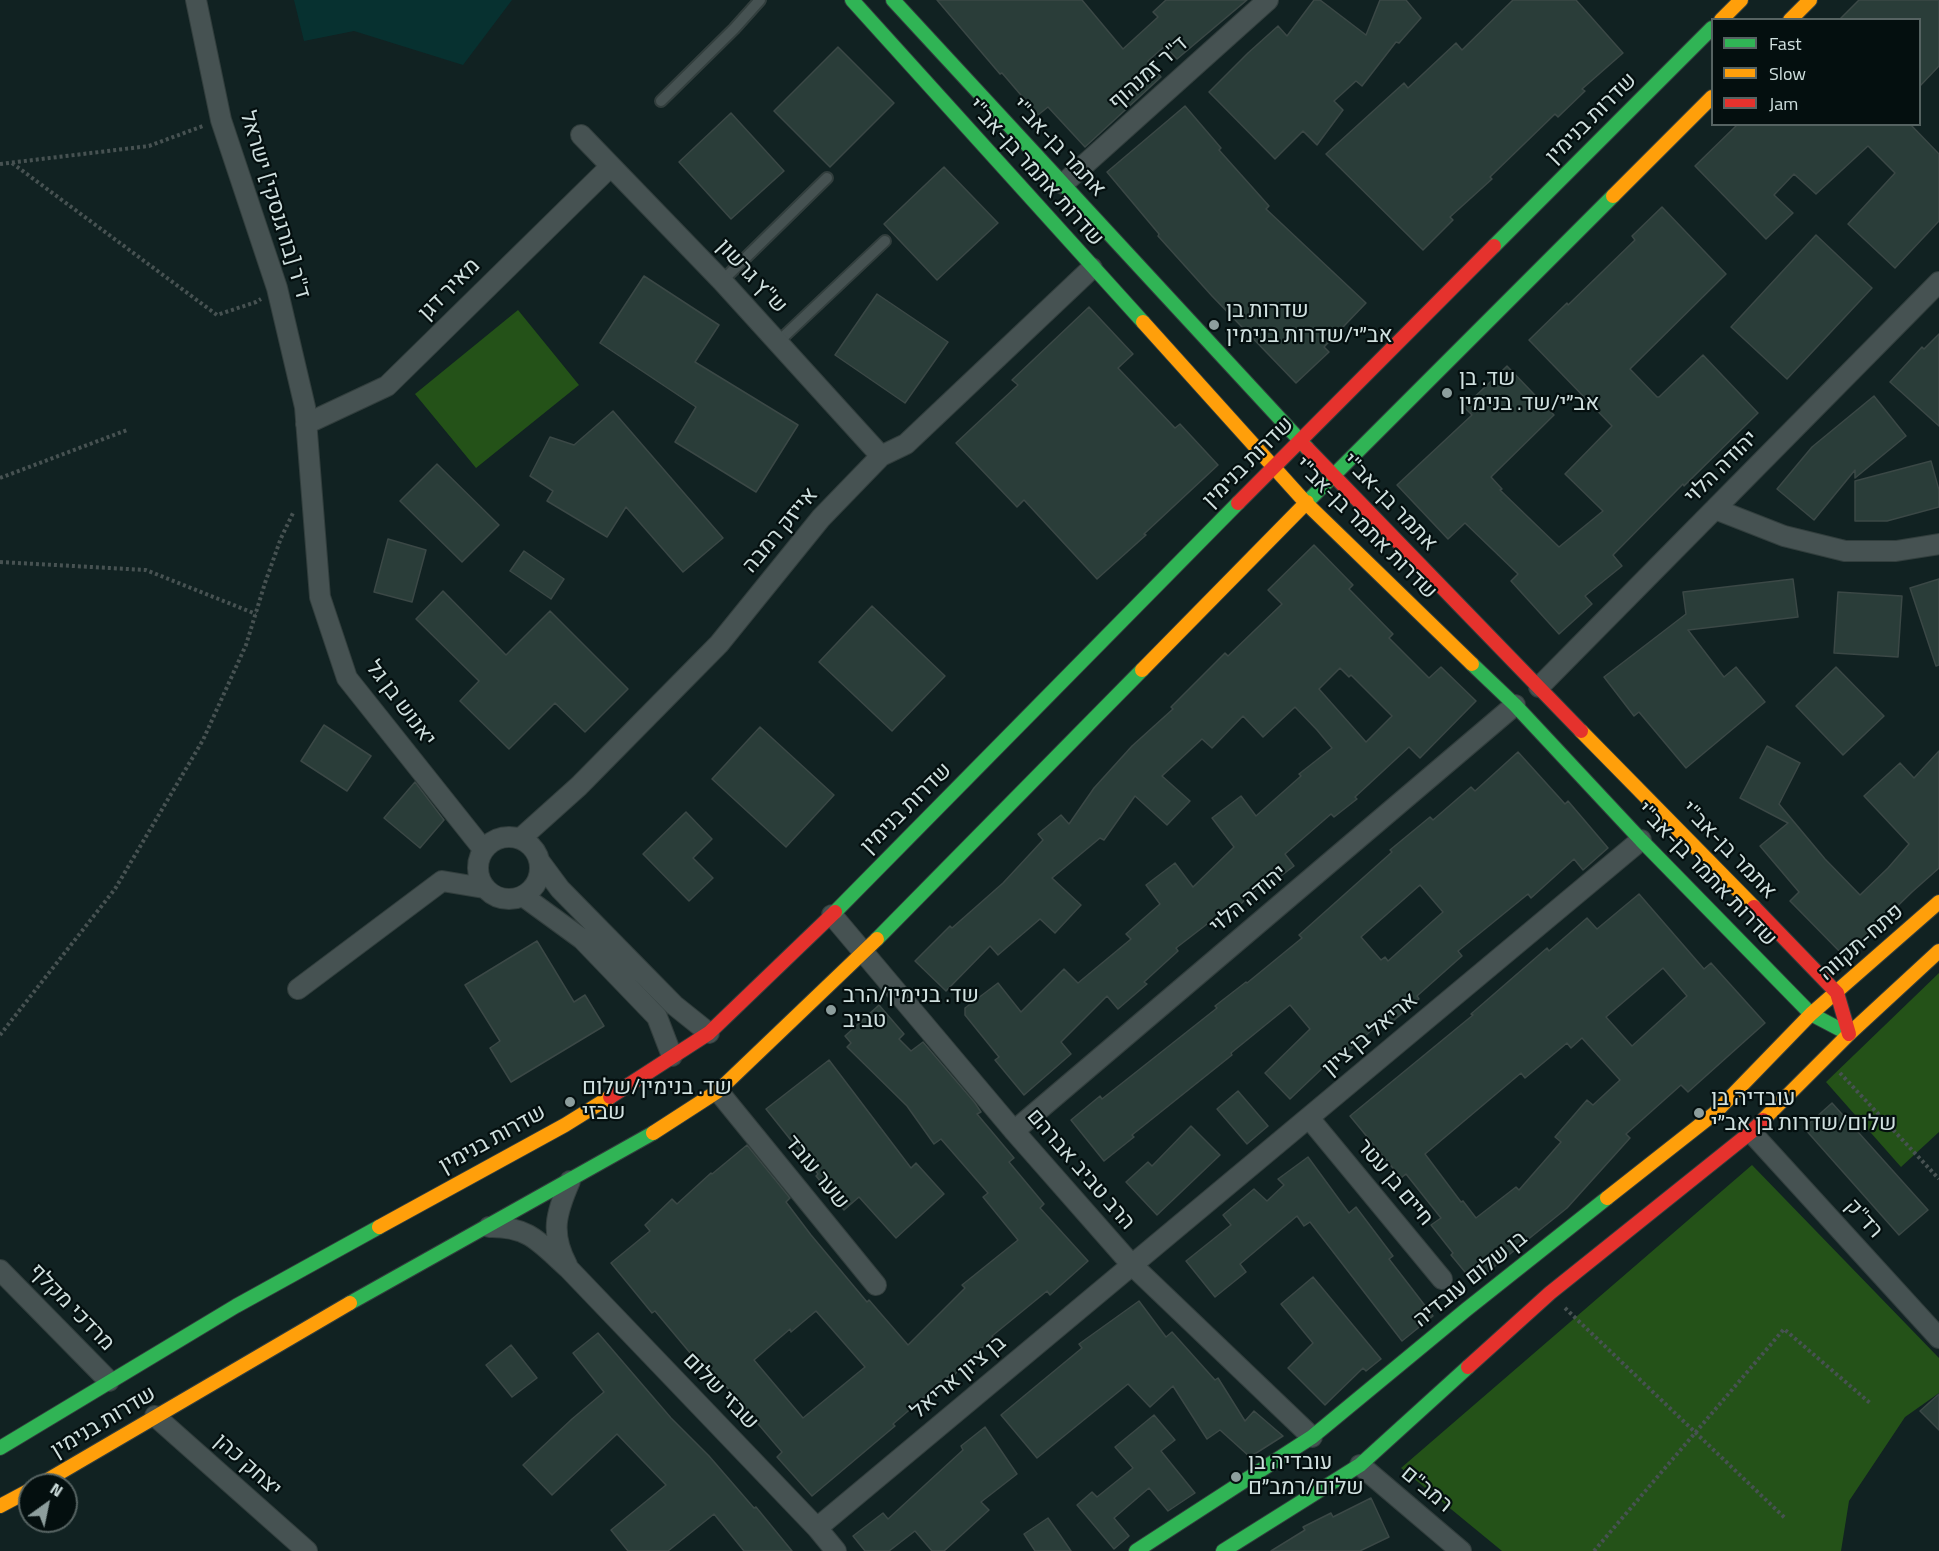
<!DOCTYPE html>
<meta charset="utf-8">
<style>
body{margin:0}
#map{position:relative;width:1939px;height:1551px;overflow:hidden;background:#122;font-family:"Titillium Web",sans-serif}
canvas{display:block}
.legend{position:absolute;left:1711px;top:18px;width:210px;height:108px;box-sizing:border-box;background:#040f0f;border:2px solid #566362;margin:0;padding:8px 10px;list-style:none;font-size:18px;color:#d0e0df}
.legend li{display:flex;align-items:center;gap:12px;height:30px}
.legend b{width:30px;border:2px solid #566362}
.north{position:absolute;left:18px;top:1473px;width:60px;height:60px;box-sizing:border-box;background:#040f0f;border:2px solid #566362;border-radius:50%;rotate:33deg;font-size:16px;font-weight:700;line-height:24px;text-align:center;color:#d0e0df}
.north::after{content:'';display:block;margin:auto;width:21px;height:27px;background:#8d9e9d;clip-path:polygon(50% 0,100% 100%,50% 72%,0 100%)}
</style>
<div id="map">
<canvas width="1939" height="1551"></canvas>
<ul class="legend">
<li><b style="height:8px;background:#30b455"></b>Fast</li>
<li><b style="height:8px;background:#ff9f0a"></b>Slow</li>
<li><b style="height:8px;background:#e5322d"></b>Jam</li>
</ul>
<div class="north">N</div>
</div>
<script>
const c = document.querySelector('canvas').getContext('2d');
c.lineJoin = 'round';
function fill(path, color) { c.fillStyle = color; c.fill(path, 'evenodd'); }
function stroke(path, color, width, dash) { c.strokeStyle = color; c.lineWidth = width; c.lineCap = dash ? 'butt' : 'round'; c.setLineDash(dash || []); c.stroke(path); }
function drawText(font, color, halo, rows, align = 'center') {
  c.font = font + ' "Titillium Web",Heebo,sans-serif'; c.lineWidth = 4.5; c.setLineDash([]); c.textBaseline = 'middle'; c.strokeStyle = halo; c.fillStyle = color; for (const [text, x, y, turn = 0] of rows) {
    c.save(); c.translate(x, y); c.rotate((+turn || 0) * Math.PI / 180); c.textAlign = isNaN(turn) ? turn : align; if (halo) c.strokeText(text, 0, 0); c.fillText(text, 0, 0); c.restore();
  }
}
fill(new Path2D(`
 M 294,0 L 512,0 L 463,65 L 354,31 L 304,41 Z`), '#073130');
fill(new Path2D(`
 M 518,310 L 579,385 L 476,468 L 415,394 Z
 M 1939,973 L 1939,1132 L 1901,1167 L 1826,1082 Z
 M 1752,1165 L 1939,1358 L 1939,1393 L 1905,1417 L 1849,1501 L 1841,1551 L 1502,1551 L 1401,1468 Z`), '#245218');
const building = new Path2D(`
 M 937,0 L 1082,0 L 1123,49 L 1158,17 L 1153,12 L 1166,0 L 1247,0 L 1177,59 L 1165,46 L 1148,61 L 1161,77 L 1085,147 L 1048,107 L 1038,115 L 1002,73 L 1000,74 Z
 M 1314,0 L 1320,0 L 1366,35 L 1380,0 L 1406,0 L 1421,18 L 1399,43 L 1396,42 L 1362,86 L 1356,81 L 1334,101 L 1343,110 L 1317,145 L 1303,131 L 1275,159 L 1209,92 L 1248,53 L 1278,26 L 1287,36 Z
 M 1513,0 L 1576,0 L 1623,53 L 1582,89 L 1585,91 L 1558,117 L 1555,114 L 1490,177 L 1492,179 L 1450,217 L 1453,220 L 1423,250 L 1326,154 L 1404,83 L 1408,88 L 1456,43 L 1462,50 Z
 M 1859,0 L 1939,0 L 1939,66 L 1920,86 L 1920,20 L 1839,20 Z
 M 838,47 L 894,103 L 830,167 L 774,111 Z
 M 1185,106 L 1221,148 L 1219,150 L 1269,206 L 1266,209 L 1366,303 L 1324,347 L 1329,352 L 1296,383 L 1212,296 L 1158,236 L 1159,234 L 1107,172 Z
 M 731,113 L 784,171 L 731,219 L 679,162 Z
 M 1738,124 L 1910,124 L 1939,154 L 1939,221 L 1895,268 L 1848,224 L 1895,173 L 1868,146 L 1816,194 L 1794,174 L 1774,195 L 1793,213 L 1766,239 L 1695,166 Z
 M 944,167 L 998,223 L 937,280 L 884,224 Z
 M 1662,207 L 1726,274 L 1630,369 L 1657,397 L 1659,397 L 1703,355 L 1758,413 L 1684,486 L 1683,484 L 1613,555 L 1622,566 L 1585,596 L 1592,604 L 1559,634 L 1511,581 L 1518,574 L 1465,523 L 1448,539 L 1397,485 L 1472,415 L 1464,407 L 1507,366 L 1554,415 L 1491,477 L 1502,489 L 1500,490 L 1559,547 L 1603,511 L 1565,474 L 1612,426 L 1529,340 L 1567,303 L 1568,305 L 1635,240 L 1632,236 Z
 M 1816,235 L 1872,288 L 1787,379 L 1731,327 Z
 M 644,276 L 719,325 L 695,362 L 798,425 L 756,492 L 675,442 L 696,407 L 600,343 Z
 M 877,294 L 948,342 L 905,403 L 835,355 Z
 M 1089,307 L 1133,354 L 1118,368 L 1175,428 L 1180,424 L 1218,465 L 1144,534 L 1146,535 L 1097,579 L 1024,500 L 1017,507 L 956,443 L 1018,385 L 1012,380 Z
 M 1939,334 L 1939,426 L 1890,382 L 1922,347 L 1924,349 Z
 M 1874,396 L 1906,436 L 1855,478 L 1855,470 L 1814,520 L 1777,489 L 1812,447 Z
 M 613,411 L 723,538 L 683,572 L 626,507 L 607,537 L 547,501 L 553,491 L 530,476 L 550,437 L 574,445 Z
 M 1931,461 L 1939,490 L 1939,507 L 1887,521 L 1855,521 L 1855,481 Z
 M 437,464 L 499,525 L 462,562 L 400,501 Z
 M 388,539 L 426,550 L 412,602 L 374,592 Z
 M 1314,545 L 1353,585 L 1349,589 L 1393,634 L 1389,638 L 1429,678 L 1441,667 L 1476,701 L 1420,758 L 1409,747 L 1355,797 L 1357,799 L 1334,817 L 1331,814 L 1285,854 L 1294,866 L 1265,888 L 1262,884 L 1228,916 L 1224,911 L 1176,948 L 1178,951 L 1144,982 L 1147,984 L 1118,1009 L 1107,996 L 1061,1042 L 1071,1054 L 1024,1095 L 995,1060 L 999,1057 L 965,1015 L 965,1008 L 998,983 L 1021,1012 L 1064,969 L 1078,983 L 1131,939 L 1126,934 L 1160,904 L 1146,885 L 1175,863 L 1193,887 L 1234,847 L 1212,818 L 1241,796 L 1256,816 L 1301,776 L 1299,774 L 1332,748 L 1317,730 L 1295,707 L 1263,737 L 1243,716 L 1212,748 L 1202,739 L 1162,776 L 1190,801 L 1167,825 L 1135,796 L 1104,840 L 1100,838 L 1052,878 L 1081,905 L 1055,933 L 1040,919 L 998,955 L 990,946 L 946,991 L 915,961 L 950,926 L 952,928 L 1003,883 L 1043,840 L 1038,834 L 1061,815 L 1069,824 L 1094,788 L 1132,746 L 1173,709 L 1171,707 L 1225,653 L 1228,656 L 1282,604 L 1268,590 ZM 1340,668 L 1349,677 L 1351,675 L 1392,716 L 1366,742 L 1319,689 Z
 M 524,551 L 564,579 L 551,599 L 510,571 Z
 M 1793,579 L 1798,617 L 1688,630 L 1724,677 L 1736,667 L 1765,702 L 1686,768 L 1639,712 L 1634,716 L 1604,677 L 1686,614 L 1683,592 Z
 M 1939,579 L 1939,665 L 1936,666 L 1910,588 Z
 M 443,591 L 506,655 L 550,611 L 628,689 L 585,732 L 555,703 L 509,749 L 460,701 L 479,681 L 416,619 Z
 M 1838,592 L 1902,596 L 1898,657 L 1834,653 Z
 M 872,606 L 945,676 L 892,731 L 819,662 Z
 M 1836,667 L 1884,716 L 1843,755 L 1796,706 Z
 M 324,725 L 371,756 L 347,791 L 301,761 Z
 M 760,727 L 834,795 L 786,847 L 712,779 Z
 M 1767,746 L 1800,763 L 1779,804 L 1825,859 L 1860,895 L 1888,868 L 1909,844 L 1864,796 L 1900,763 L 1914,778 L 1939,751 L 1939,868 L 1912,892 L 1845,957 L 1790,901 L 1799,892 L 1760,846 L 1788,823 L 1740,798 Z
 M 1518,752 L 1565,804 L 1568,801 L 1608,848 L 1583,870 L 1574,859 L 1531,898 L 1528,894 L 1458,951 L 1462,956 L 1417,996 L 1419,999 L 1386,1027 L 1381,1022 L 1334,1064 L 1331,1060 L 1290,1099 L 1265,1073 L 1310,1029 L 1290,1005 L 1231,1053 L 1232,1055 L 1132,1135 L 1134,1137 L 1104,1161 L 1071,1120 L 1100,1096 L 1102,1099 L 1217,1008 L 1215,1006 L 1246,982 L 1247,983 L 1302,938 L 1299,935 L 1392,852 L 1390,850 L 1430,817 L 1433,820 L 1471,787 L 1475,791 ZM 1420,885 L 1443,912 L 1388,961 L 1385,957 L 1381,960 L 1361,937 Z
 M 415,782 L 444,820 L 420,848 L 384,818 Z
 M 686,812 L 712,839 L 693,858 L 713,878 L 689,901 L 643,854 Z
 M 1639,894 L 1704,969 L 1711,963 L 1765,1023 L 1688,1092 L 1681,1085 L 1626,1134 L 1630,1138 L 1567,1208 L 1474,1283 L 1451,1255 L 1453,1253 L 1431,1225 L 1441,1218 L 1406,1174 L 1401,1178 L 1350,1116 L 1473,1015 L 1471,1014 L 1547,948 L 1549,951 L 1587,918 L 1597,929 ZM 1663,968 L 1687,996 L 1632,1046 L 1606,1017 ZM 1582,1038 L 1620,1080 L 1593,1105 L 1587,1100 L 1555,1137 L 1561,1142 L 1519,1190 L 1516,1187 L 1476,1218 L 1463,1201 L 1461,1202 L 1425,1154 L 1521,1073 L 1525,1078 L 1567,1043 L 1571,1048 Z
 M 537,941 L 574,1002 L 585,995 L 604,1026 L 511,1082 L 490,1048 L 500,1041 L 465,985 Z
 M 879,1005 L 904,1034 L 899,1039 L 911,1051 L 923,1042 L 975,1103 L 981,1112 L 977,1114 L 1014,1158 L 1009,1162 L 1044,1204 L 1040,1208 L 1088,1261 L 1050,1295 L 1047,1291 L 992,1336 L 993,1337 L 952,1377 L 950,1375 L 893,1424 L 895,1426 L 812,1496 L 777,1457 L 782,1452 L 725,1385 L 724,1386 L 694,1352 L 691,1354 L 655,1311 L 652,1313 L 611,1263 L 650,1231 L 645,1225 L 672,1199 L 677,1204 L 711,1173 L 712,1174 L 747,1145 L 790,1198 L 786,1202 L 811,1235 L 867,1302 L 869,1300 L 908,1345 L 965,1288 L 962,1285 L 1018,1240 L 983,1197 L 988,1193 L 941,1139 L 934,1144 L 907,1106 L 847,1047 L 851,1043 L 845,1036 ZM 816,1311 L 865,1367 L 803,1418 L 754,1360 L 790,1329 L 791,1332 Z
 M 829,1060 L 911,1168 L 916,1163 L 944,1194 L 896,1238 L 859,1197 L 844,1210 L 816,1176 L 818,1174 L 766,1109 Z
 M 1238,1091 L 1268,1126 L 1247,1144 L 1217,1109 Z
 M 1832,1103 L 1928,1210 L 1899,1235 L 1804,1128 Z
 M 1191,1126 L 1220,1155 L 1157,1215 L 1126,1182 L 1148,1162 L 1152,1166 Z
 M 1308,1157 L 1349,1213 L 1356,1207 L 1393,1256 L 1389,1259 L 1433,1316 L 1402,1341 L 1310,1222 L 1304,1226 L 1297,1216 L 1240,1264 L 1246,1272 L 1215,1297 L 1186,1261 L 1231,1225 L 1223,1215 L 1254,1189 L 1267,1201 L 1284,1185 L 1278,1179 Z
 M 1313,1277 L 1381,1359 L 1366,1371 L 1363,1368 L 1325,1405 L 1288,1368 L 1313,1343 L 1281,1304 Z
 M 1139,1301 L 1166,1337 L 1172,1332 L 1215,1380 L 1218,1378 L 1245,1421 L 1254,1411 L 1283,1436 L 1250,1457 L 1220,1430 L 1207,1439 L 1173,1386 L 1150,1407 L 1128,1384 L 1037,1458 L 1001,1415 L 1082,1348 L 1079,1344 Z
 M 598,1333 L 671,1418 L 709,1456 L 754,1508 L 756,1507 L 792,1551 L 744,1551 L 714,1514 L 668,1551 L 628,1551 L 611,1530 L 666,1485 L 617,1434 L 552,1495 L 523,1465 L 572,1419 L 604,1392 L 573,1353 Z
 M 511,1345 L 537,1378 L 512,1397 L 486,1365 Z
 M 1939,1394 L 1939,1430 L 1920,1411 Z
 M 1154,1415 L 1175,1440 L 1161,1451 L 1195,1493 L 1168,1511 L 1149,1488 L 1114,1518 L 1129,1536 L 1114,1549 L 1077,1505 L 1092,1492 L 1097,1497 L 1133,1468 L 1115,1447 Z
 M 985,1427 L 1017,1474 L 981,1502 L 989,1510 L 944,1551 L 932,1551 L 915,1531 L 889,1551 L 865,1551 L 853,1536 L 883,1513 L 888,1519 L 963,1450 L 961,1446 Z
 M 1371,1498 L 1389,1537 L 1360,1551 L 1271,1551 L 1305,1530 L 1303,1527 L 1331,1513 L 1333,1517 Z
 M 1048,1518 L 1058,1532 L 1071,1551 L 1035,1551 L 1024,1534 Z`);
fill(building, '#2a3d39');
stroke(building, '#3b4846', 1.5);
const lane = new Path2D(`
 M 661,101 L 734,29 L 760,0
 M 722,281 L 827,178
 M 778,342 L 885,241`);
const street = new Path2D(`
 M 196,0 L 221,120 L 277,288 L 305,407 L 320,597 L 347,678 L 483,849
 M 581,135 L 722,281 L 881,456
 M 1063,184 L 1268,0
 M 306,424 L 387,386 L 611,166
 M 1715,509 L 1784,536 L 1845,551 L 1896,551 L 1939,544
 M 1539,687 L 1939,282
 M478 868a31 31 0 1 1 62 0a31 31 0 1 1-62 0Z
 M 520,839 L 579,786 L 719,644 L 821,518 L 881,456 L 906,444 L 1092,268
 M 540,862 L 560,889 L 674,1005 L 709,1033
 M 523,896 L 582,939 L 657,1017 L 672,1056
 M 832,915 L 1014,1131 L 1131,1264 L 1312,1437
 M 298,989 L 442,881 L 484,888
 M 718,1091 L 876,1285
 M 1309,1118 L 1442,1279
 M 1014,1131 L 1515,705
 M 1751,1132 L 1939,1338
 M 489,1227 C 529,1226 540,1243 568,1268 L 817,1528 L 836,1551
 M 567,1265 C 550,1233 556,1213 570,1181
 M 0,1270 L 109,1381
 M 155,1416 L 307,1551
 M 1360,1465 L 1461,1551
 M 817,1528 L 1641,840`);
const fast = new Path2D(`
 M 852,0 L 1143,322
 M 893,0 L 1307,448
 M 1494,246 L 1712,28
 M 1307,502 L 1613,196
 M 1472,664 L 1515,705 L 1641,840 L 1811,1014 L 1849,1034
 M 835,912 L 1238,503
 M 877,939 L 1142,670
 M 350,1303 L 653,1133
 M 0,1448 L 236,1306 L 379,1227
 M 1136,1551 L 1312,1437 L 1467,1309 L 1607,1198
 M 1223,1551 L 1360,1465 L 1468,1367`);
const slow = new Path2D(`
 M 1721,20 L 1741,0
 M 1790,20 L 1810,0
 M 1613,196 L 1712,97
 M 1143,322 L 1306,503 L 1472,664
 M 1142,670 L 1307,502
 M 1581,731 L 1754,907
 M 1763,1120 L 1849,1034 L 1939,951
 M 653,1133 L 718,1091 L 877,939
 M 1607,1198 L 1715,1113 L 1811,1014 L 1939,902
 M 379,1227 L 565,1125 L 610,1097
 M 39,1485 L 350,1303
 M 0,1506 L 30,1490`);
const jam = new Path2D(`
 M 1307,448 L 1581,731
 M 1238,503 L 1494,246
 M 1754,907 L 1837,993 L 1849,1034
 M 610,1097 L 709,1033 L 835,912
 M 1468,1367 L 1550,1293 L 1751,1132 L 1763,1120`);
stroke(lane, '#323e3d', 14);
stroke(street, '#323e3d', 22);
stroke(fast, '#323e3d', 16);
stroke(slow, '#323e3d', 16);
stroke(jam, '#323e3d', 16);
stroke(new Path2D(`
 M 12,163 L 217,315 L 256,302 L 261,299
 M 0,164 L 149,146 L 203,126
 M 0,478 L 127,430
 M 0,562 L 146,570 L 256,614
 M 0,1035 L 115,889 L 203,740 L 246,645 L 265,583 L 281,538 L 294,511
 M 1840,1073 L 1939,1179
 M 1565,1308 L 1786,1519
 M 1594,1551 L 1784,1329 L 1870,1403`), '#475252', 4, [3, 3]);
stroke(lane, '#465252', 10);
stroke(street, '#465252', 20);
stroke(fast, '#30b455', 14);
stroke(slow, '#ff9f0a', 14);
stroke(jam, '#e5322d', 14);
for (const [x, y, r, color] of [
 [1214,325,6,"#8d9e9d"],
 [1447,393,6,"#8d9e9d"],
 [831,1010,6,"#8d9e9d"],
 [570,1102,6,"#8d9e9d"],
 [1699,1113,6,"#8d9e9d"],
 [1236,1477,6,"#8d9e9d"]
]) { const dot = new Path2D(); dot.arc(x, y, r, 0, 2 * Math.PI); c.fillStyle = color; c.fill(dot); stroke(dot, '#040f0f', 2); }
drawText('22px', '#d0e0df', '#040f0f', [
 ["ד\"ר זמנהוף",1149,74,-42],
 ["שדרות בנימין",1592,119,-45],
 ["אתמר בן-אב\"י",1058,148,47],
 ["שדרות אתמר בן-אב\"י",1035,173,48],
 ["ד\"ר [בורגנסקי] ישראל",274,205,73],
 ["ש\"ץ גרשון",751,277,47],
 ["מאיר דגן",450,290,-45],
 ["שדרות בנימין",1249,463,-45],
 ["יהודה הלוי",1722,468,-45],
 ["אתמר בן-אב\"י",1389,503,46],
 ["שדרות אתמר בן-אב\"י",1365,529,45],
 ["אייזק רמבה",781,531,-50],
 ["יאנוש בן גל",400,704,53],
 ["שדרות בנימין",907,809,-45],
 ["אתמר בן-אב\"י",1728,851,46],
 ["שדרות אתמר בן-אב\"י",1706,875,46],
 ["יהודה הלוי",1249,900,-40],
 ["פתח-תקווה",1862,943,-41],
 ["אריאל בן ציון",1371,1035,-40],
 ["שדרות בנימין",493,1140,-29],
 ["הרב טביב אברהם",1080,1170,49],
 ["שער עובד",816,1173,51],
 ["חיים בן עטר",1394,1183,50],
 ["רד\"ק",1863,1219,48],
 ["בן שלום עובדיה",1471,1280,-39],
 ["מרדכי מקלף",71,1308,46],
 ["בן ציון אריאל",959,1378,-40],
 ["שבזי שלום",720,1392,46],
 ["שדרות בנימין",104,1423,-31],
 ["יצחק כהן",247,1466,42],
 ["רמב\"ם",1426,1490,40]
]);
drawText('22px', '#d0e0df', '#040f0f', [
 ["שדרות בן",1226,312],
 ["אב״י/שדרות בנימין",1226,337],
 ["שד. בן",1459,380],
 ["אב״י/שד. בנימין",1459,405],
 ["שד. בנימין/הרב",843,997],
 ["טביב",843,1022],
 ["שד. בנימין/שלום",582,1089],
 ["שבזי",582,1114],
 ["עובדיה בן",1711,1100],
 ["שלום/שדרות בן אב״י",1711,1125],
 ["עובדיה בן",1248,1464],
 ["שלום/רמב״ם",1248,1489]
], 'left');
</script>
